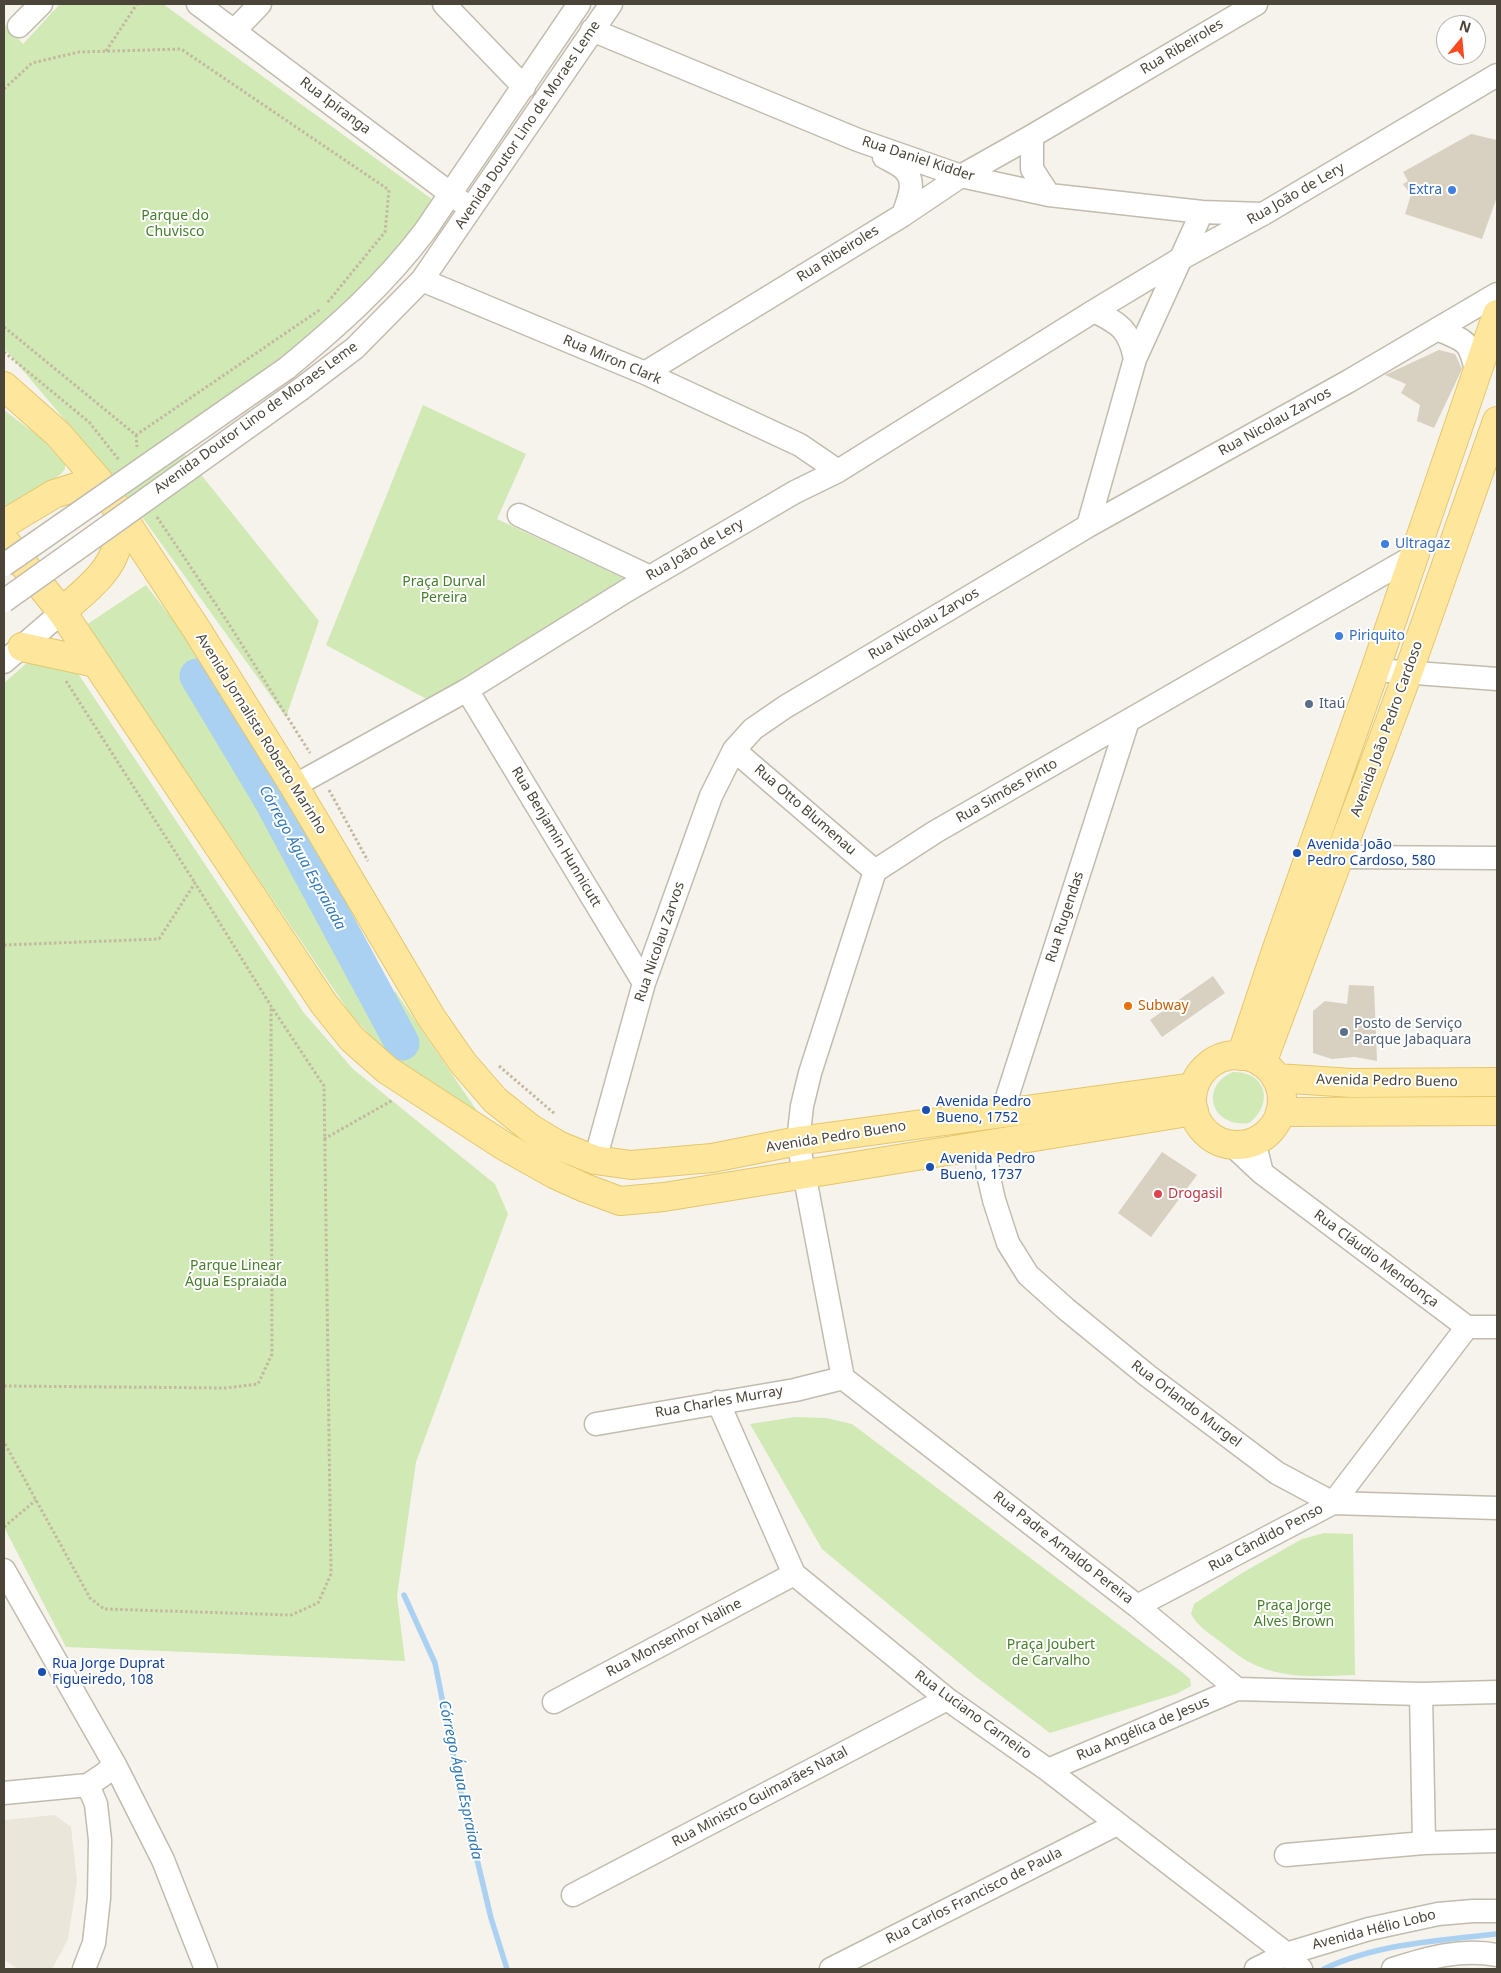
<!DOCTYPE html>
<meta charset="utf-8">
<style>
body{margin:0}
#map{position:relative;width:1501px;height:1973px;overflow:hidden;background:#f6f3ec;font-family:"Noto Sans",sans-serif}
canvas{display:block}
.frame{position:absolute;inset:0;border:5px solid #4b4539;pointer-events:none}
.north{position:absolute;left:1436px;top:15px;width:50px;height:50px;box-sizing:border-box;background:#fff;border:1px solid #b7b5b0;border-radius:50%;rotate:17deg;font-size:14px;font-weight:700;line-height:20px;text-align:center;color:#4b4539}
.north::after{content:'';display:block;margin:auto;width:18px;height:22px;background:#fa4a1f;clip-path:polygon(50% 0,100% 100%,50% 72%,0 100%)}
</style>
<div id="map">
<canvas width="1501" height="1973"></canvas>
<div class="frame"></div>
<div class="north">N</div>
</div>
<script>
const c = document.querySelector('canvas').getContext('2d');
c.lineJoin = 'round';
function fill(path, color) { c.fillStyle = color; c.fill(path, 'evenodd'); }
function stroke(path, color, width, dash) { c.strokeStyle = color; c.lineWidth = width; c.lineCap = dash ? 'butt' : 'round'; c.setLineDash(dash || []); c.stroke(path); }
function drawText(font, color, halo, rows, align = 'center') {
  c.font = font + ' "Noto Sans",sans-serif'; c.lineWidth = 4; c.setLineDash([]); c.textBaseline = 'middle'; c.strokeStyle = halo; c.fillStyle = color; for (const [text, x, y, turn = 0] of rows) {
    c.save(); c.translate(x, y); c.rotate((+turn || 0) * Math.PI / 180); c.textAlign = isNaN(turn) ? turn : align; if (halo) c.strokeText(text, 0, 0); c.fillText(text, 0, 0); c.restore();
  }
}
fill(new Path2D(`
 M 55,1815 L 71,1827 L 77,1881 L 68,1939 L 52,1969 L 18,1969 L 4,1960 L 4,1820 Z`), '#eae6da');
fill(new Path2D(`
 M 60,4 L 163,4 L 433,200 L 420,223 L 331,325 L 169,435 L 319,621 L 286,717 L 114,478 L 4,348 L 4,24 L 23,44 Z
 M 423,405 L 526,454 L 497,519 L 623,578 L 464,684 L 432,702 L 326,645 Z
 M 4,410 L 41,438 L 65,464 L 65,469 L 61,474 L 6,509 L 4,506 Z
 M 146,585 L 210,668 L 188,684 C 264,800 326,924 390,1047 L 413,1037 L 391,999 L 395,991 L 486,1124 L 400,1062 L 378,1044 L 352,1016 L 86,625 Z
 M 28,662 L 75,669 L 304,1013 L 353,1069 L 495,1184 L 508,1214 L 416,1462 L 397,1596 L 405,1661 L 66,1647 L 4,1527 L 4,683 Z
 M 1233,1072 C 1267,1071 1274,1105 1249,1123 C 1211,1128 1199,1086 1233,1072 Z
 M 795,1417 L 826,1418 L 852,1424 L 1182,1672 L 1190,1679 L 1191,1686 L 1176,1694 L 1050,1733 L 975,1676 L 822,1549 L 750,1424 Z
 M 1324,1533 L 1353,1534 L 1355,1675 C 1324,1676 1289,1679 1260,1667 C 1244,1661 1231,1650 1218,1640 C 1207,1632 1197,1625 1191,1614 L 1194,1604 L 1242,1573 L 1302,1539 Z`), '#d0e9b5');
stroke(new Path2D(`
 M 404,1595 L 435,1663 L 459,1784 L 491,1918 L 507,1969
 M 1324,1969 C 1376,1944 1440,1940 1497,1934`), '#aad1f1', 5.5);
stroke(new Path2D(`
 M 197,676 L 270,798 L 402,1043`), '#aad1f1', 35);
fill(new Path2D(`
 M 1471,134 L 1497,140 L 1497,197 L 1482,239 L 1405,214 L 1411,195 L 1403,184 L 1408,181 L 1403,172 Z
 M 1439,350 L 1455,354 L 1462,369 L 1434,428 L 1417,421 L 1420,405 L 1401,393 L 1406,384 L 1385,375 Z
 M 1213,976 L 1225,993 L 1162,1037 L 1150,1020 Z
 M 1349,985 L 1374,986 L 1377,1061 L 1355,1057 L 1332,1059 L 1313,1053 L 1313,1011 L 1325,1001 L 1347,1004 Z
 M 1162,1152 L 1197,1175 L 1151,1237 L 1118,1213 Z`), '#d8d0c1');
const minor = new Path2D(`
 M 198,4 L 463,203
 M 444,4 L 524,87
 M 19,26 L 41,4
 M 592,30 L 858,140 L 961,176 L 1049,195 L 1202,212 L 1262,214
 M 234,31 L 260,4
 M 1032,136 L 1032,169 L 1049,195
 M 884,157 C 891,161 903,166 907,173 C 916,185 907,202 903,215
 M 422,280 L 645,373 L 800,445 L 838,471
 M 1094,311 C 1120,324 1129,329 1135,359
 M 1437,329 C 1468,342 1469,340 1477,374
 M 287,368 C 340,324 383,286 425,231 L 579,4
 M 645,373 L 903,215 L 961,176 L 1032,136 L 1256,4
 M 301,389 L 355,348 L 422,280 L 611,4
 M 519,515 L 650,577
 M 1088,526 L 1135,359 L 1202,212
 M 1414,556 L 935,832 L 875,871 L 810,1073 L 802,1106 L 798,1141 L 843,1378 L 1137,1606 L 1237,1689 L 1421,1694 L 1497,1692
 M 4,662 L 62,612
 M 1375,670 L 1497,679
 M 467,690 L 644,983
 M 734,750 L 875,871
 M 294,786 L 467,690 L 626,591 L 795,492 L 838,471 L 1094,311 L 1182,258 L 1263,214 L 1497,75
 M 1339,857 L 1497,858
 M 1002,1113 L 1128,721
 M 1254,1141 L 1262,1173
 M 1231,1144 L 1262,1173 L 1467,1327 L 1497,1327
 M 985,1146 L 989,1178 L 994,1200 L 1008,1243 L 1028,1275 L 1066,1309 L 1148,1376 L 1277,1473 L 1333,1503 L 1497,1508
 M 595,1160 L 644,983 L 711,796 L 734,750 L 753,729 L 785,707 L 1088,526 L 1349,381 L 1497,294
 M 718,1402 L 794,1574 L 947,1699 L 1048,1770 L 1284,1952 L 1301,1969
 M 596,1424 L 795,1390 L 843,1378
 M 4,1570 L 115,1765 L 163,1860 L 206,1969
 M 1137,1606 L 1333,1503 L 1467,1327
 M 1421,1694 L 1424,1843
 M 554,1702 L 794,1574
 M 1048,1770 L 1237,1689
 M 4,1793 L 88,1785 L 103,1775 L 115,1765
 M 1286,1855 L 1424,1843 L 1497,1841
 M 573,1895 L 947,1699
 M 84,1969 L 94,1943 L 99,1898 L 100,1840 L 96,1804 L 88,1785
 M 831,1969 L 1117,1824
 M 1256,1969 L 1286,1954 L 1369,1929 L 1438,1914 L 1473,1911 L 1497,1911
 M 1393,1969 C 1427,1958 1461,1948 1497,1955`);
const major = new Path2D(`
 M 4,386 L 58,434 L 98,480 L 197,630 L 294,786 L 431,1017 L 463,1063 L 495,1100 L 530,1128 L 560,1146 L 595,1160 L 631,1165 L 712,1158 L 798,1141 L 1194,1087
 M 4,524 L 54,494 L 98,480
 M 4,540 L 62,612 L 324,1004 L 352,1039 L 387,1070 L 504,1146 L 554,1174 L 585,1188 L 620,1201 L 664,1197 L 1194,1111
 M 62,612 C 82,593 111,573 117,545 C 119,534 119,523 120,513
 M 22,647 L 96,663
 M1192 1100a45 45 0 1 1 90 0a45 45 0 1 1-90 0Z
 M 1241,1056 L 1275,954 L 1375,670 L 1497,314
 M 1262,1063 L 1408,673 L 1497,421
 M 1276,1078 L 1352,1083 L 1497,1082
 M 1280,1112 L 1497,1111`);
stroke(minor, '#c2bcae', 25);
stroke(major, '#e5c66b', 30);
stroke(new Path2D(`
 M 106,51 L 137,4
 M 4,89 L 32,63 L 79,52 L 181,49 L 389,190 L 385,232 L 327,303
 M 4,327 L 136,435 L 321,309
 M 4,352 L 89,422 L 119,460
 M 136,435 L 137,447
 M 157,517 L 227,621 L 310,753
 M 66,681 L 195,883
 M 329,790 L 368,861
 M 4,945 L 159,939 L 195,883 L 271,1006 L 324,1086 L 331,1574 L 318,1603 L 291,1615 L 104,1609 L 90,1598 L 4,1442
 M 499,1066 L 555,1114
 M 1212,1076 L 1224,1069
 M 324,1139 L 393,1100
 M 4,1386 L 226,1388 L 258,1384 L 272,1354 L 271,1007
 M 4,1527 L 36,1500`), '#c4b89f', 3, [2.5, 2.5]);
stroke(minor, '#fff', 22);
stroke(major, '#fee79d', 28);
const minorBridge = new Path2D(`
 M 4,565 L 287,368
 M 4,601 L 301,389`);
stroke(minorBridge, '#c2bcae', 25, []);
stroke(minorBridge, '#fff', 22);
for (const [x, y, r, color] of [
 [1452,190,5,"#3f7fe0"],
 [1385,544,5,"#3f7fe0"],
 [1339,636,5,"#3f7fe0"],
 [1309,704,5,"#5c6f8a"],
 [1297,853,5,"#1a4fb4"],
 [1128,1006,5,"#e8710a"],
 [1344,1032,5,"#5c6f8a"],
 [926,1110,5,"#1a4fb4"],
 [930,1167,5,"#1a4fb4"],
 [1158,1194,5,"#e0444e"],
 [42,1672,5,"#1a4fb4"]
]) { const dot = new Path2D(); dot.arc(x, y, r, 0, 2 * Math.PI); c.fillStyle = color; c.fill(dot); stroke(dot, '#fff', 2); }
drawText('14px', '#4b4539', '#fff', [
 ["Rua Ribeiroles",1182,47,-31],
 ["Rua Ipiranga",335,106,37],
 ["Avenida Doutor Lino de Moraes Leme",528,125,-56],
 ["Rua Daniel Kidder",918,159,18],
 ["Rua João de Lery",1296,194,-30],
 ["Rua Ribeiroles",838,254,-32],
 ["Rua Miron Clark",612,360,23],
 ["Avenida Doutor Lino de Moraes Leme",256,418,-36],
 ["Rua Nicolau Zarvos",1275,422,-29],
 ["Rua João de Lery",695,550,-30],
 ["Rua Nicolau Zarvos",924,624,-31],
 ["Avenida João Pedro Cardoso",1387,729,-70],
 ["Avenida Jornalista Roberto Marinho",261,734,58],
 ["Rua Simões Pinto",1007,791,-30],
 ["Rua Otto Blumenau",805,810,41],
 ["Rua Benjamin Hunnicutt",556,837,59],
 ["Rua Rugendas",1065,917,-72],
 ["Rua Nicolau Zarvos",660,942,-71],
 ["Avenida Pedro Bueno",1387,1081,1],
 ["Avenida Pedro Bueno",836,1137,-9],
 ["Rua Cláudio Mendonça",1376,1259,37],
 ["Rua Charles Murray",719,1402,-10],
 ["Rua Orlando Murgel",1186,1404,37],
 ["Rua Cândido Penso",1266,1538,-28],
 ["Rua Padre Arnaldo Pereira",1063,1548,38],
 ["Rua Monsenhor Naline",674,1638,-28],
 ["Rua Luciano Carneiro",973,1715,36],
 ["Rua Angélica de Jesus",1143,1729,-23],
 ["Rua Ministro Guimarães Natal",760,1797,-28],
 ["Rua Carlos Francisco de Paula",974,1896,-27],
 ["Avenida Hélio Lobo",1374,1930,-14]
]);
drawText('14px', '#366cbe', '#fff', [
 ["Extra",1442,190,"right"],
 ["Ultragaz",1395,544],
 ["Piriquito",1349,636]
], 'left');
drawText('14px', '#467e2b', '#fff', [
 ["Parque do",175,216],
 ["Chuvisco",175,232],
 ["Praça Durval",444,582],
 ["Pereira",444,598],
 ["Parque Linear",236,1266],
 ["Água Espraiada",236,1282],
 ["Praça Jorge",1294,1606],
 ["Alves Brown",1294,1622],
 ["Praça Joubert",1051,1645],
 ["de Carvalho",1051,1661]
]);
drawText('14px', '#4e5e75', '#fff', [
 ["Itaú",1319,704],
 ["Posto de Serviço",1354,1024],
 ["Parque Jabaquara",1354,1040]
], 'left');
drawText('14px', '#164399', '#fff', [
 ["Avenida João",1307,845],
 ["Pedro Cardoso, 580",1307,861],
 ["Avenida Pedro",936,1102],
 ["Bueno, 1752",936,1118],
 ["Avenida Pedro",940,1159],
 ["Bueno, 1737",940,1175],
 ["Rua Jorge Duprat",52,1664],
 ["Figueiredo, 108",52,1680]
], 'left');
drawText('14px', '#c56008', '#fff', [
 ["Subway",1138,1006]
], 'left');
drawText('14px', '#be3a42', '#fff', [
 ["Drogasil",1168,1194]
], 'left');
drawText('italic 15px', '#3079b9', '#fff', [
 ["Córrego Água Espraiada",302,858,61],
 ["Córrego Água Espraiada",460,1780,78]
]);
</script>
